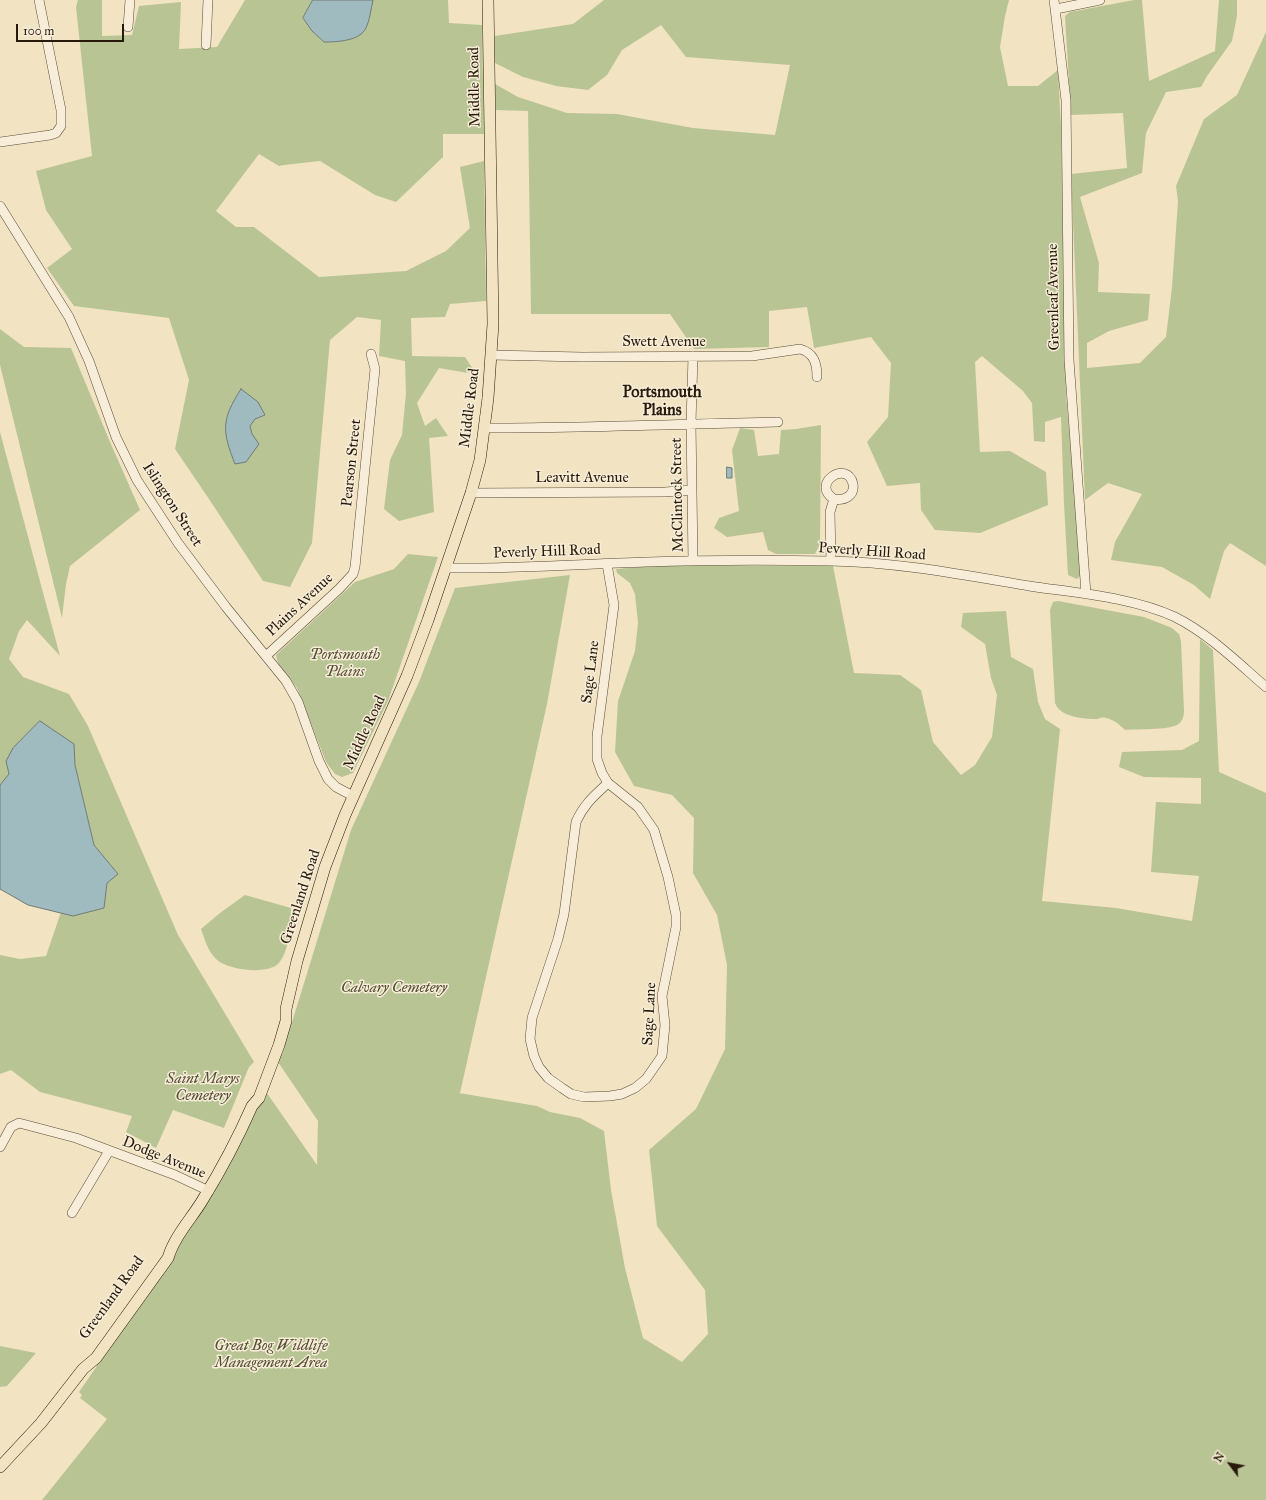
<!DOCTYPE html>
<style>
body{margin:0}
#map{position:relative;width:1266px;height:1500px;overflow:hidden;background:#f2e3c3;font-family:"IM FELL Great Primer",serif}
canvas{display:block}
.north{position:absolute;left:1210px;top:1444px;width:40px;height:40px;-webkit-text-stroke:3px #f7edd8;paint-order:stroke;rotate:302deg;font-size:11px;font-weight:700;line-height:16px;text-align:center;color:#271a08}
.north::after{content:'';display:block;margin:auto;width:14px;height:18px;background:#271a08;clip-path:polygon(50% 0,100% 100%,50% 72%,0 100%)}
.scale{position:absolute;left:16px;top:24px;width:108px;height:18px;box-sizing:border-box;border:2px solid #271a08;border-top:0;padding-left:5px;font-size:12px;line-height:14px;white-space:nowrap;color:#271a08;-webkit-text-stroke:3px #f7edd8;paint-order:stroke}
</style>
<div id="map">
<canvas width="1266" height="1500"></canvas>
<div class="north">N</div>
<div class="scale">100 m</div>
</div>
<script>
const c = document.querySelector('canvas').getContext('2d');
c.lineJoin = 'round';
function fill(path, color) { c.fillStyle = color; c.fill(path, 'evenodd'); }
function stroke(path, color, width, dash) { c.strokeStyle = color; c.lineWidth = width; c.lineCap = dash ? 'butt' : 'round'; c.setLineDash(dash || []); c.stroke(path); }
function drawText(font, color, halo, rows, align = 'center') {
  c.font = font + ' "IM FELL Great Primer",serif'; c.lineWidth = 3; c.setLineDash([]); c.textBaseline = 'middle'; c.strokeStyle = halo; c.fillStyle = color; for (const [text, x, y, turn = 0] of rows) {
    c.save(); c.translate(x, y); c.rotate((+turn || 0) * Math.PI / 180); c.textAlign = isNaN(turn) ? turn : align; if (halo) c.strokeText(text, 0, 0); c.fillText(text, 0, 0); c.restore();
  }
}
fill(new Path2D(`
 M 78,0 L 102,0 L 102,36 L 132,35 L 139,6 L 181,2 L 179,49 L 217,47 L 245,0 L 313,0 L 303,18 L 312,31 L 324,42 L 355,38 L 366,28 L 373,0 L 448,0 L 449,23 L 482,25 L 484,134 L 443,134 L 443,157 L 396,202 L 375,195 L 320,161 L 284,165 L 279,166 L 259,154 L 216,211 L 236,227 L 254,227 L 319,277 L 406,271 L 446,251 L 470,228 L 460,167 L 484,161 L 486,301 L 450,304 L 445,317 L 411,318 L 412,356 L 465,357 L 473,369 L 468,373 L 439,368 L 417,403 L 425,426 L 436,418 L 448,436 L 429,438 L 434,512 L 399,521 L 384,509 L 390,460 L 402,435 L 406,393 L 405,361 L 379,356 L 381,320 L 357,317 L 330,340 L 312,543 L 290,587 L 263,581 L 207,496 L 175,449 L 189,380 L 169,318 L 74,306 L 47,268 L 72,249 L 46,210 L 36,171 L 92,156 L 76,7 ZM 231,404 L 265,414 L 255,419 L 250,426 L 252,434 Z
 M 604,0 L 1009,0 L 1005,16 L 1000,47 L 1008,86 L 1038,86 L 1058,70 L 1061,127 L 1066,395 L 1082,574 L 1077,579 L 1068,575 L 1064,504 L 1061,417 L 1045,422 L 1045,442 L 1034,441 L 1032,403 L 1023,391 L 982,356 L 975,362 L 980,452 L 1010,451 L 1046,472 L 1048,505 L 980,533 L 935,530 L 921,510 L 920,483 L 887,486 L 867,442 L 888,417 L 891,363 L 871,337 L 814,348 L 807,307 L 769,311 L 769,347 L 694,349 L 670,314 L 531,314 L 528,111 L 496,110 L 495,84 L 518,97 L 567,113 L 617,114 L 693,128 L 775,135 L 790,65 L 686,57 L 661,25 L 622,50 L 607,75 L 588,90 L 556,86 L 523,77 L 495,63 L 495,36 L 573,24 Z
 M 1134,0 L 1142,0 L 1149,81 L 1215,51 L 1219,0 L 1237,0 L 1237,16 L 1232,41 L 1207,76 L 1201,87 L 1166,92 L 1146,133 L 1142,173 L 1080,197 L 1099,263 L 1098,292 L 1150,294 L 1148,320 L 1109,331 L 1087,343 L 1087,368 L 1140,363 L 1166,337 L 1172,287 L 1178,201 L 1176,186 L 1204,119 L 1237,95 L 1266,32 L 1266,566 L 1230,543 L 1224,551 L 1210,599 L 1194,585 L 1162,567 L 1111,560 L 1115,542 L 1142,494 L 1108,483 L 1085,500 L 1071,174 L 1127,168 L 1123,113 L 1071,115 L 1065,16 L 1070,12 Z
 M 0,329 L 24,347 L 71,348 L 110,442 L 140,510 L 70,566 L 66,584 L 62,618 L 0,365 Z
 M 821,425 L 820,544 L 815,554 L 776,554 L 768,550 L 763,532 L 727,537 L 714,528 L 719,518 L 739,511 L 732,450 L 740,428 L 754,430 L 758,456 L 779,454 L 781,430 L 796,429 Z
 M 0,432 L 60,656 L 27,620 L 19,631 L 9,659 L 23,677 L 69,694 L 88,726 L 178,935 L 254,1062 L 249,1067 L 224,1128 L 173,1110 L 156,1148 L 126,1132 L 132,1116 L 40,1092 L 11,1070 L 0,1074 L 0,955 L 20,959 L 46,956 L 61,912 L 73,916 L 104,908 L 107,883 L 118,874 L 94,845 L 75,765 L 74,744 L 6,761 L 9,774 L 0,785 Z
 M 408,554 L 438,557 L 388,701 L 353,773 L 342,777 L 335,774 L 326,762 L 297,688 L 278,663 L 276,655 L 355,582 L 394,569 Z
 M 661,565 L 833,566 L 854,673 L 900,675 L 921,690 L 933,742 L 961,775 L 975,765 L 992,737 L 997,695 L 991,678 L 985,644 L 961,627 L 963,613 L 1006,611 L 1011,657 L 1033,669 L 1038,702 L 1045,719 L 1060,729 L 1042,901 L 1116,908 L 1192,921 L 1199,876 L 1151,872 L 1156,802 L 1201,804 L 1201,778 L 1144,777 L 1119,767 L 1122,752 L 1182,750 L 1199,741 L 1200,639 L 1213,650 L 1219,772 L 1266,793 L 1266,1500 L 42,1500 L 107,1419 L 80,1398 L 82,1395 L 79,1392 L 97,1366 L 93,1363 L 220,1167 L 262,1086 L 317,1165 L 318,1121 L 278,1062 L 279,1055 L 282,1055 L 351,830 L 419,682 L 455,588 L 570,575 L 547,704 L 460,1093 L 453,1092 L 537,1106 L 550,1112 L 580,1118 L 604,1131 L 611,1190 L 625,1268 L 643,1338 L 682,1362 L 708,1334 L 705,1290 L 657,1226 L 649,1150 L 696,1109 L 725,1049 L 727,965 L 717,915 L 693,873 L 694,818 L 672,795 L 634,786 L 615,752 L 618,701 L 635,651 L 638,623 L 635,594 L 630,583 L 617,573 L 616,569 Z
 M 1058,601 L 1144,617 L 1172,628 L 1179,634 L 1181,641 L 1184,711 C 1184,717 1182,722 1177,725 C 1168,730 1136,729 1125,730 C 1119,724 1114,720 1106,718 C 1103,717 1100,718 1097,719 C 1083,719 1060,717 1055,703 L 1050,610 L 1053,602 Z
 M 245,895 L 291,908 C 290,925 290,952 278,964 C 266,975 227,970 216,959 C 208,951 205,940 201,929 L 220,913 Z
 M 0,1346 L 36,1353 L 7,1386 L 0,1387 Z`), '#b9c495');
const water = new Path2D(`
 M 313,0 L 373,0 C 371,8 370,20 366,28 C 360,41 337,42 324,42 L 312,31 L 303,18 Z
 M 241,389 L 258,402 L 265,415 L 255,419 L 250,426 L 252,434 L 259,444 L 246,462 L 235,464 C 222,431 221,420 241,389 Z
 M 727,467 L 732,468 L 732,478 L 727,478 Z
 M 40,721 L 74,744 L 75,765 L 94,845 L 118,874 L 107,883 L 104,908 L 73,916 L 28,905 L 0,889 L 0,785 L 9,774 L 6,761 L 13,748 Z`);
fill(water, '#a0bbbf');
stroke(water, '#707b76', 1);
const minor = new Path2D(`
 M 1054,0 L 1066,100 L 1069,360 L 1086,594
 M 1056,9 L 1100,0
 M 128,27 L 130,0
 M 206,45 L 208,0
 M 0,142 L 50,135 L 56,133 L 61,126 L 61,110 L 39,0
 M 0,206 L 69,317 L 89,361 L 116,437 L 137,480 L 148,497 L 178,543 L 226,607 L 286,681 L 298,702 L 319,761 L 328,779 L 336,787 L 353,796
 M 491,355 L 582,357 L 752,356 L 800,349 C 814,353 817,363 817,377
 M 484,428 C 582,428 680,424 778,422
 M 471,493 L 665,492 L 692,490
 M 693,561 L 691,423 L 693,356
 M 831,561 L 830,512 L 834,499 C 810,484 847,459 853,484 C 855,496 844,501 834,499
 M 607,564 L 614,605 L 597,736 L 597,759 L 602,773 L 608,783 L 638,807 L 654,830 L 668,877 L 676,915 L 676,927 L 662,996 L 665,1025 L 662,1056 L 646,1079 L 635,1088 L 622,1094 L 610,1096 L 584,1097 L 571,1094 L 562,1088 L 548,1078 L 539,1067 L 534,1056 L 530,1039 L 532,1018 L 558,939 L 564,914 L 576,822 C 584,804 594,796 608,783
 M 446,568 C 513,569 580,564 647,562 C 708,560 769,560 830,561 C 897,562 964,575 1029,586 C 1076,593 1132,597 1175,617 C 1209,634 1238,663 1266,687
 M 266,656 L 339,589 L 353,574 L 355,567 L 375,369 L 371,354
 M 0,1147 L 11,1127 L 19,1123 L 76,1138 L 175,1175 L 209,1191
 M 72,1213 L 109,1151`);
const major = new Path2D(`
 M 0,1467 L 41,1423 L 83,1369 L 96,1358 L 168,1258 C 174,1237 191,1219 202,1201 C 221,1170 238,1138 252,1106 L 259,1098 L 279,1045 L 286,1021 L 286,1009 L 297,961 L 325,867 L 345,815 L 407,676 L 428,620 L 471,493 L 480,460 L 488,398 L 493,324 L 488,0`);
stroke(minor, '#5a4c37', 10);
stroke(major, '#271a08', 12);
stroke(minor, '#f7edd8', 9);
stroke(major, '#f2e3c3', 11);
drawText('15px', '#271a08', '#f7edd8', [
 ["Middle Road",475,87,-91],
 ["Greenleaf Avenue",1054,297,-91],
 ["Swett Avenue",664,342],
 ["Middle Road",470,408,-83],
 ["Pearson Street",352,463,-84],
 ["Leavitt Avenue",582,478],
 ["McClintock Street",678,495,-91],
 ["Islington Street",172,505,57],
 ["Peverly Hill Road",547,552,-2],
 ["Peverly Hill Road",872,552,4],
 ["Plains Avenue",300,605,-43],
 ["Sage Lane",591,672,-83],
 ["Middle Road",365,733,-65],
 ["Greenland Road",301,897,-72],
 ["Sage Lane",650,1014,-87],
 ["Dodge Avenue",164,1158,22],
 ["Greenland Road",112,1298,-54]
]);
drawText('italic 15px', '#534d32', '#f7edd8', [
 ["Portsmouth",345,655],
 ["Plains",345,672],
 ["Calvary Cemetery",394,988],
 ["Saint Marys",203,1079],
 ["Cemetery",203,1096],
 ["Great Bog Wildlife",271,1346],
 ["Management Area",271,1363]
]);
drawText('bold 16px', '#271a08', '#f7edd8', [
 ["Portsmouth",662,393],
 ["Plains",662,411]
]);
</script>
